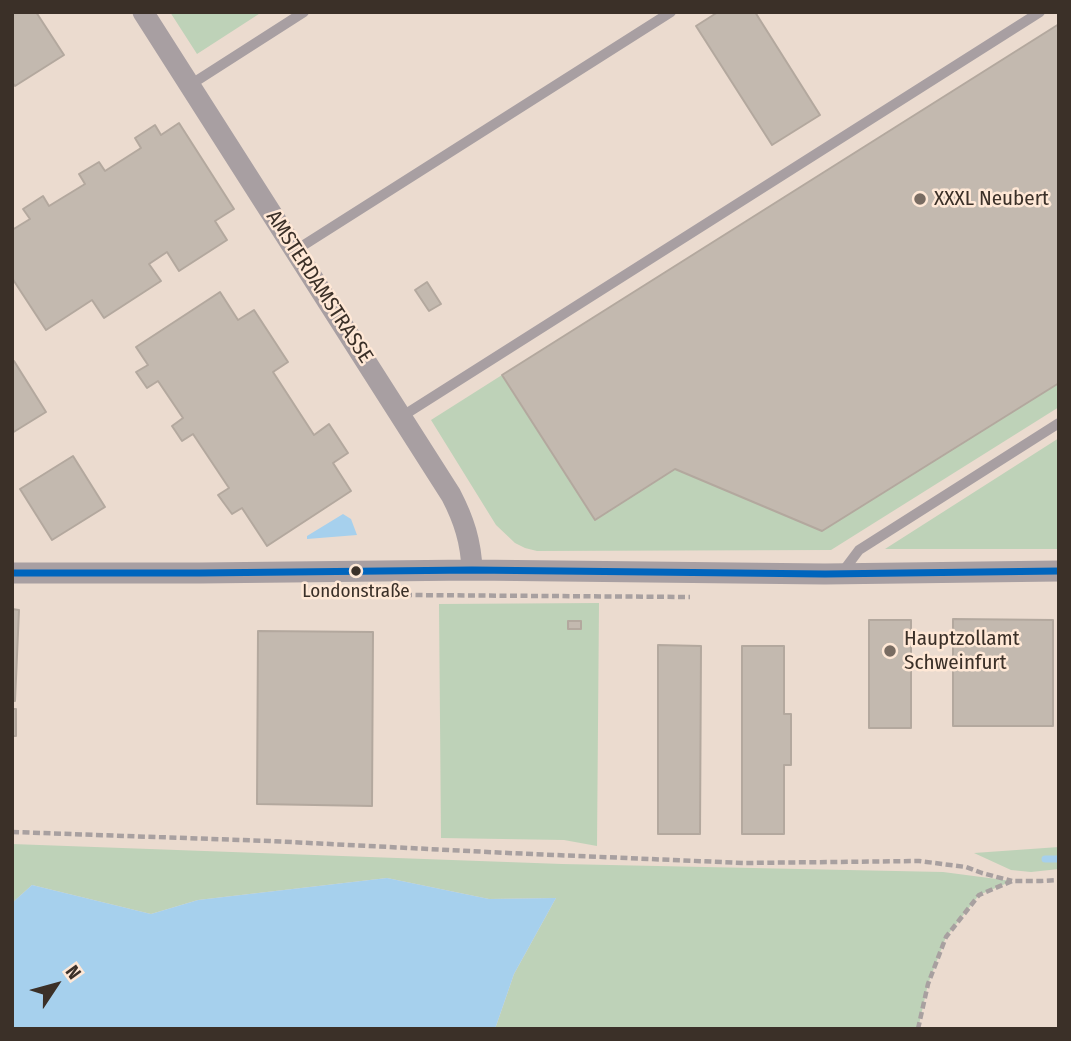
<!DOCTYPE html>
<meta charset="utf-8">
<style>
body{margin:0}
#map{position:relative;width:1071px;height:1041px;overflow:hidden;background:#ebdbcf;font-family:"Fira Sans Condensed",sans-serif}
canvas{display:block}
.frame{position:absolute;inset:0;border:14px solid #3b3028;pointer-events:none}
.north{position:absolute;left:21px;top:950px;width:70px;height:70px;-webkit-text-stroke:5px #ffe8d6;paint-order:stroke;rotate:54deg;font-size:19px;font-weight:700;line-height:28px;text-align:center;color:#3b3028}
.north::after{content:'';display:block;margin:auto;width:24px;height:32px;background:#3b3028;clip-path:polygon(50% 0,100% 100%,50% 72%,0 100%)}
</style>
<div id="map">
<canvas width="1071" height="1041"></canvas>
<div class="frame"></div>
<div class="north">N</div>
</div>
<script>
const c = document.querySelector('canvas').getContext('2d');
c.lineJoin = 'round';
function fill(path, color) { c.fillStyle = color; c.fill(path, 'evenodd'); }
function stroke(path, color, width, dash) { c.strokeStyle = color; c.lineWidth = width; c.lineCap = dash ? 'butt' : 'round'; c.setLineDash(dash || []); c.stroke(path); }
function drawText(font, color, halo, rows, align = 'center') {
  c.font = font + ' "Fira Sans Condensed",sans-serif'; c.lineWidth = 5; c.setLineDash([]); c.textBaseline = 'middle'; c.strokeStyle = halo; c.fillStyle = color; for (const [text, x, y, turn = 0] of rows) {
    c.save(); c.translate(x, y); c.rotate((+turn || 0) * Math.PI / 180); c.textAlign = isNaN(turn) ? turn : align; if (halo) c.strokeText(text, 0, 0); c.fillText(text, 0, 0); c.restore();
  }
}
fill(new Path2D(`
 M 170,12 L 262,12 L 197,54 Z
 M 502,375 L 595,520 L 675,469 L 822,531 L 1059,383 L 1059,407 L 831,550 L 537,551 L 525,548 L 515,543 L 496,525 L 431,420 Z
 M 1059,437 L 1059,549 L 885,549 L 1059,438 Z
 M 599,603 L 597,846 L 564,840 L 441,838 L 439,604 Z
 M 12,844 L 562,864 L 943,872 L 1012,881 L 979,895 L 946,937 L 928,984 L 918,1029 L 495,1029 L 514,974 L 556,898 L 489,899 L 387,878 L 198,900 L 151,914 L 32,885 L 12,903 Z
 M 1059,847 L 1059,869 L 1031,872 L 1011,870 L 974,853 Z`), '#bed2b8');
fill(new Path2D(`
 M 343,514 L 351,519 L 357,535 L 307,539 L 307,536 Z
 M 387,878 L 489,899 L 556,898 L 514,974 L 495,1029 L 12,1029 L 12,903 L 32,885 L 151,914 L 198,900 Z`), '#a6d0ed');
stroke(new Path2D(`
 M 1045,859 L 1059,859`), '#a6d0ed', 7);
const building = new Path2D(`
 M 12,12 L 36,12 L 64,55 L 15,86 L 12,82 Z
 M 718,12 L 755,12 L 820,115 L 772,145 L 696,26 Z
 M 1059,24 L 1059,383 L 822,531 L 675,469 L 595,520 L 502,375 Z
 M 179,123 L 234,209 L 215,221 L 227,240 L 179,271 L 167,252 L 149,264 L 161,281 L 104,318 L 92,300 L 46,330 L 12,278 L 12,230 L 30,219 L 23,209 L 43,196 L 49,206 L 85,184 L 79,174 L 99,162 L 105,171 L 141,148 L 135,138 L 155,125 L 161,135 Z
 M 427,282 L 441,304 L 429,311 L 415,290 Z
 M 220,292 L 238,320 L 254,310 L 288,362 L 273,372 L 314,435 L 329,424 L 348,453 L 333,463 L 351,491 L 267,546 L 242,508 L 232,514 L 218,495 L 229,488 L 193,434 L 182,441 L 172,426 L 183,418 L 158,381 L 147,388 L 136,372 L 148,365 L 136,347 Z
 M 14,361 L 46,412 L 12,433 L 12,362 Z
 M 73,456 L 105,507 L 52,540 L 20,489 Z
 M 12,609 L 19,610 L 15,701 L 12,701 Z
 M 953,619 L 1053,620 L 1053,726 L 953,726 Z
 M 869,620 L 911,620 L 911,728 L 869,728 Z
 M 568,621 L 581,621 L 581,629 L 568,629 Z
 M 258,631 L 373,632 L 372,806 L 257,804 Z
 M 658,645 L 701,646 L 700,834 L 658,834 Z
 M 742,646 L 784,646 L 784,714 L 791,714 L 791,765 L 784,765 L 784,834 L 742,834 Z
 M 12,709 L 16,709 L 16,736 L 12,736 Z`);
fill(building, '#c3b9af');
stroke(building, '#b3a89e', 2);
stroke(new Path2D(`
 M 405,595 L 690,597
 M 12,832 L 270,841 L 508,853 L 744,863 L 919,861 L 966,867 L 982,873 L 1012,881
 M 918,1029 L 928,984 L 946,937 L 979,895 L 1012,881 L 1041,881 L 1059,880`), '#a8a0a0', 4.5, [7, 3.5]);
stroke(new Path2D(`
 M 190,85 L 304,12
 M 296,250 L 671,12
 M 401,417 L 1040,12
 M 841,574 L 859,550 L 1059,423`), '#a89fa2', 10);
stroke(new Path2D(`
 M 143,12 L 451,495 C 464,520 471,542 472,570
 M 12,573 L 200,573 L 472,570 L 825,574 L 1059,571`), '#a89fa2', 21);
stroke(new Path2D(`
 M 12,573 L 200,573 L 472,570 L 825,574 L 1059,571`), '#0065bd', 7);
for (const [x, y, r, color] of [
 [920,199,7,"#796c62"],
 [356,571,6,"#3b3028"],
 [890,651,7,"#796c62"]
]) { const dot = new Path2D(); dot.arc(x, y, r, 0, 2 * Math.PI); c.fillStyle = color; c.fill(dot); stroke(dot, '#ffe8d6', 2.5); }
drawText('19px', '#3b3028', '#ffe8d6', [
 ["Londonstraße",356,592]
]);
drawText('21px', '#3b3028', '#ffe8d6', [
 ["XXXL Neubert",934,199],
 ["Hauptzollamt",904,639],
 ["Schweinfurt",904,663]
], 'left');
drawText('21px', '#3b3028', '#ffe8d6', [
 ["AMSTERDAMSTRASSE",319,287,57]
]);
</script>
